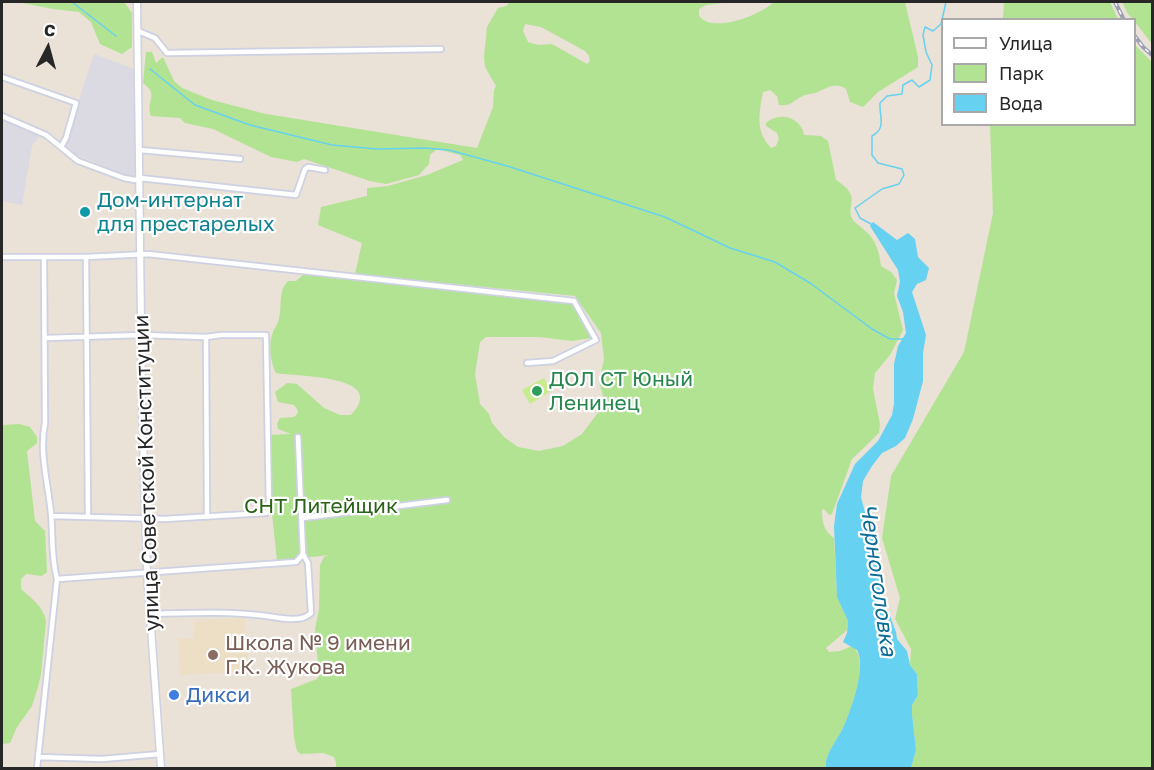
<!DOCTYPE html>
<meta charset="utf-8">
<style>
body{margin:0}
#map{position:relative;width:1154px;height:770px;overflow:hidden;background:#eae1d7;font-family:"Golos Text",sans-serif}
canvas{display:block}
.frame{position:absolute;inset:0;border:3px solid #272727;pointer-events:none}
.legend{position:absolute;left:941px;top:18px;width:195px;height:108px;box-sizing:border-box;background:#fff;border:2px solid #a9a9a9;margin:0;padding:8px 10px;list-style:none;font-size:18px;color:#272727}
.legend li{display:flex;align-items:center;gap:12px;height:30px}
.legend b{width:30px;border:2px solid #a9a9a9}
.north{position:absolute;left:18px;top:18px;width:60px;height:60px;-webkit-text-stroke:4px #fff;paint-order:stroke;rotate:6deg;font-size:16px;font-weight:700;line-height:24px;text-align:center;color:#272727}
.north::after{content:'';display:block;margin:auto;width:21px;height:27px;background:#272727;clip-path:polygon(50% 0,100% 100%,50% 72%,0 100%)}
</style>
<div id="map">
<canvas width="1154" height="770"></canvas>
<div class="frame"></div>
<ul class="legend">
<li><b style="height:8px;background:#fff"></b>Улица</li>
<li><b style="height:16px;background:#b1e392"></b>Парк</li>
<li><b style="height:16px;background:#66d1f0"></b>Вода</li>
</ul>
<div class="north">С</div>
</div>
<script>
const c = document.querySelector('canvas').getContext('2d');
c.lineJoin = 'round';
function fill(path, color) { c.fillStyle = color; c.fill(path, 'evenodd'); }
function stroke(path, color, width, dash) { c.strokeStyle = color; c.lineWidth = width; c.lineCap = dash ? 'butt' : 'round'; c.setLineDash(dash || []); c.stroke(path); }
function drawText(font, color, halo, rows, align = 'center') {
  c.font = font + ' "Golos Text",sans-serif'; c.lineWidth = 4.5; c.setLineDash([]); c.textBaseline = 'middle'; c.strokeStyle = halo; c.fillStyle = color; for (const [text, x, y, turn = 0] of rows) {
    c.save(); c.translate(x, y); c.rotate((+turn || 0) * Math.PI / 180); c.textAlign = isNaN(turn) ? turn : align; if (halo) c.strokeText(text, 0, 0); c.fillText(text, 0, 0); c.restore();
  }
}
fill(new Path2D(`
 M 94,54 L 134,69 L 135,173 L 133,178 L 74,154 L 64,145 Z
 M 2,119 L 40,135 L 32,146 L 22,205 L 2,201 Z`), '#dbd9e2');
fill(new Path2D(`
 M 245,618 L 249,671 L 180,675 L 178,639 L 194,638 L 194,621 Z`), '#eddec6');
fill(new Path2D(`
 M 17,2 L 124,2 L 132,13 L 132,47 L 122,54 L 100,44 L 91,22 L 79,12 L 53,9 Z
 M 510,2 L 731,2 L 706,5 L 699,9 L 699,16 C 714,34 760,15 774,2 L 905,2 L 918,57 L 918,67 L 878,92 L 863,107 L 850,102 L 846,89 C 834,81 827,89 815,93 C 811,94 808,94 805,95 C 795,99 791,107 779,105 L 777,96 L 770,90 L 763,92 C 759,113 755,131 771,148 L 776,146 L 779,139 L 777,133 L 766,126 L 766,123 C 779,111 801,117 804,135 L 821,136 L 828,141 L 836,180 C 864,198 844,205 853,220 C 855,223 860,226 863,229 C 876,239 879,251 881,266 L 891,272 L 897,280 L 894,293 L 903,330 L 890,355 L 875,373 L 873,389 L 880,424 L 879,433 L 852,459 L 832,514 L 829,515 L 824,509 L 822,510 C 822,523 824,531 834,538 L 837,597 L 848,621 L 847,630 L 826,648 L 829,652 L 840,651 L 852,646 C 871,660 851,712 842,730 C 836,741 824,756 826,768 L 336,768 L 336,763 L 334,757 L 323,753 L 301,754 L 297,751 L 294,738 L 291,689 L 317,679 L 319,676 L 315,629 L 319,609 L 320,565 L 324,557 L 329,555 L 277,561 L 271,504 L 268,435 L 291,434 L 278,429 L 277,424 L 280,418 L 294,417 L 298,413 L 297,409 L 294,405 L 278,402 L 275,392 L 287,383 L 297,384 L 324,408 L 340,415 L 351,415 C 390,374 295,377 276,373 C 271,364 268,345 272,335 C 273,330 276,327 278,322 C 283,309 277,292 288,281 L 296,281 L 304,274 L 573,302 L 591,338 L 572,341 L 539,337 L 486,337 L 480,342 L 475,374 L 480,404 L 489,414 L 492,423 L 504,437 L 518,447 L 539,451 L 563,446 L 582,434 L 600,410 L 604,399 L 599,382 L 604,359 L 601,333 L 575,296 L 355,274 L 362,243 L 318,225 L 321,207 L 367,196 L 367,188 L 388,186 L 427,175 L 463,160 L 460,155 L 437,149 L 430,155 L 429,164 L 419,175 L 386,184 L 370,181 L 304,159 L 297,162 L 271,157 L 213,129 L 185,123 L 180,118 L 151,116 C 145,101 160,96 143,83 L 146,52 L 152,52 L 156,63 L 163,57 L 174,81 L 182,88 L 212,100 L 266,114 L 477,148 L 493,107 L 494,90 L 496,86 L 485,67 L 484,57 L 487,27 L 498,8 L 506,6 ZM 525,24 L 541,27 L 585,51 L 589,56 L 590,61 L 587,64 L 552,44 L 538,45 L 528,42 L 523,31 Z
 M 1004,2 L 1110,2 L 1118,19 L 1003,19 Z
 M 1122,2 L 1152,2 L 1152,44 L 1135,22 L 1134,20 L 1128,14 Z
 M 1135,45 L 1152,62 L 1152,768 L 911,768 L 916,750 L 912,714 L 912,705 L 918,695 L 917,674 L 910,665 L 911,649 L 895,619 L 900,598 L 882,538 L 891,476 L 964,352 L 993,213 L 990,125 L 1134,124 Z
 M 19,424 L 30,427 L 37,437 L 37,443 L 27,451 L 35,521 L 45,531 L 47,572 L 42,576 L 26,574 L 21,579 L 21,589 C 32,599 43,606 46,621 L 41,674 L 38,687 L 32,706 L 17,727 L 10,743 L 2,744 L 2,425 Z`), '#b1e392');
fill(new Path2D(`
 M 544,378 L 551,391 L 530,404 L 522,390 Z`), '#c7eb8d');
fill(new Path2D(`
 M 873,222 L 897,240 L 908,233 L 915,239 L 918,257 L 929,268 L 926,280 L 917,284 L 912,292 L 926,335 L 923,353 L 923,381 L 913,419 L 905,438 L 896,446 L 882,453 L 872,466 L 863,481 L 861,497 L 869,527 L 877,546 L 876,557 L 884,600 L 896,632 L 897,639 L 907,651 L 910,665 L 917,674 L 918,695 L 912,705 L 912,714 L 916,750 L 911,768 L 826,768 C 824,756 836,741 842,730 C 850,713 867,668 857,650 L 843,642 L 847,633 L 848,621 L 837,597 L 834,526 L 837,504 L 855,464 L 878,441 L 892,415 L 894,404 L 894,364 L 898,346 L 906,333 L 903,312 L 897,296 L 900,282 L 898,270 L 870,226 Z`), '#66d1f0');
stroke(new Path2D(`
 M 72,2 L 116,36
 M 974,2 L 976,2
 M 150,69 L 195,105 L 250,125 L 332,145 L 377,149 L 424,148 L 449,150 L 507,166 L 665,217 L 730,248 L 775,262 L 810,283 L 872,329 L 890,339 L 903,339
 M 871,224 L 860,218 L 855,208 L 882,189 L 899,184 L 904,175 L 902,169 L 878,163 L 872,155 L 872,136 C 887,128 879,116 880,103 L 887,96 L 902,94 L 903,85 L 912,80 L 919,87 L 930,80 L 932,65 L 926,52 L 923,35 L 925,27 L 933,31 L 941,24 L 946,2`), '#66d1f0', 1.5);
const minor = new Path2D(`
 M 138,31 L 155,38 L 167,53 L 441,49
 M 2,77 L 76,103 L 66,138 L 61,147
 M 2,116 L 46,135 L 78,161 L 124,178 L 135,180 L 140,178 L 296,195 L 305,169 L 308,167 L 325,170
 M 140,150 L 240,159
 M 2,257 L 86,257 L 148,254 L 574,301 L 596,340 L 553,361 L 527,363
 M 86,257 L 88,517
 M 206,337 L 207,516
 M 46,338 L 142,335 L 206,337 L 221,335 L 266,335 L 269,509 L 266,513 L 164,519 L 51,516
 M 302,518 L 447,500
 M 57,579 L 296,562 L 303,554
 M 150,614 C 189,613 228,611 267,616 C 279,618 302,623 311,613 L 308,563 L 303,554 L 298,437
 M 38,757 L 102,759 L 160,754
 M 37,768 L 57,579 C 51,557 53,535 51,513 C 48,484 39,452 45,423 L 44,257`);
const tertiary = new Path2D(`
 M 137,2 L 142,402 L 147,572 L 161,768`);
stroke(minor, '#cdd1e1', 8);
stroke(tertiary, '#cdd1e1', 9);
stroke(minor, '#fff', 4.5);
stroke(tertiary, '#fff', 6);
const rail = new Path2D(`
 M 1115,2 L 1124,20
 M 1134,35 L 1143,47 L 1152,55`);
stroke(rail, '#9b9fb2', 4);
stroke(rail, '#fff', 1.5, [4.5]);
for (const [x, y, r, color] of [
 [85,212,6,"#0f9aa8"],
 [537,391,6,"#2e9e5b"],
 [213,655,6,"#8d6e63"],
 [174,695,6,"#3f7fe0"]
]) { const dot = new Path2D(); dot.arc(x, y, r, 0, 2 * Math.PI); c.fillStyle = color; c.fill(dot); stroke(dot, '#fff', 2); }
drawText('21px', '#0d838f', '#fff', [
 ["Дом-интернат",97,200],
 ["для престарелых",97,224]
], 'left');
drawText('21px', '#27864d', '#fff', [
 ["ДОЛ СТ Юный",549,379],
 ["Ленинец",549,403]
], 'left');
drawText('21px', '#272727', '#fff', [
 ["улица Советской Конституции",147,473,-92]
]);
drawText('21px', '#2a6317', '#fff', [
 ["СНТ Литейщик",321,506]
]);
drawText('21px', '#785e54', '#fff', [
 ["Школа № 9 имени",225,643],
 ["Г.К. Жукова",225,667]
], 'left');
drawText('21px', '#366cbe', '#fff', [
 ["Дикси",186,695]
], 'left');
drawText('italic 22px', '#0b6c97', '#fff', [
 ["Черноголовка",878,580,82]
]);
</script>
